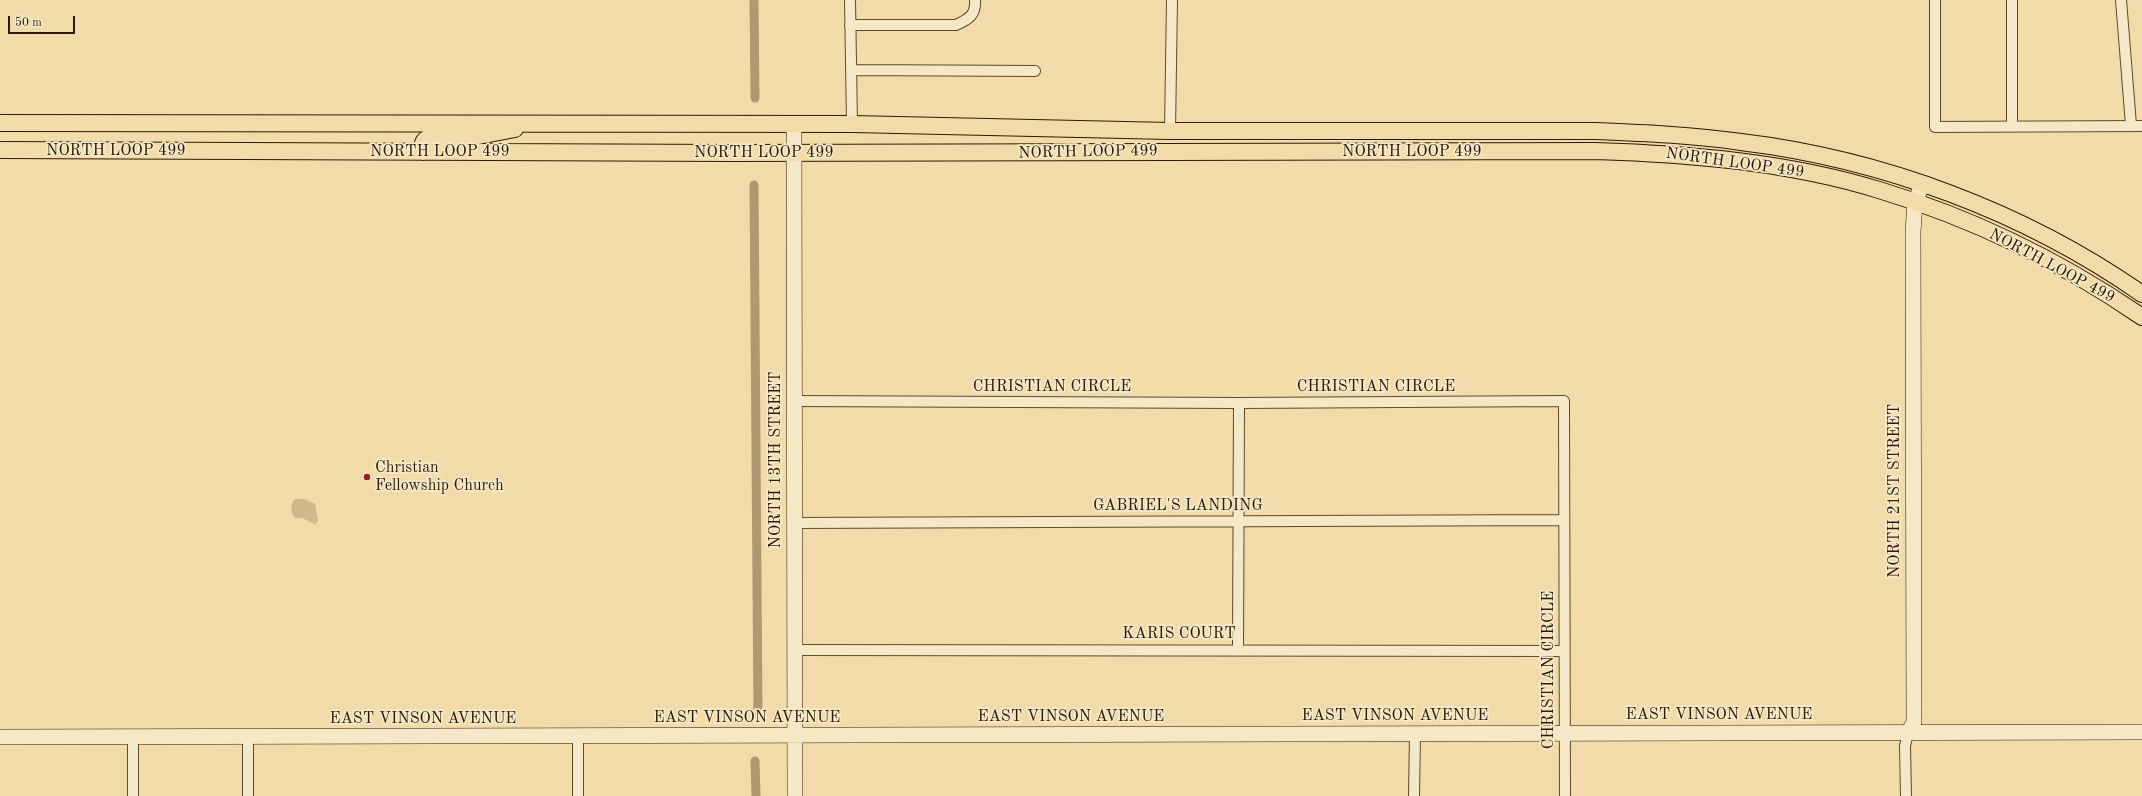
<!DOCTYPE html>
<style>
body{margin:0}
#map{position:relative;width:2142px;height:796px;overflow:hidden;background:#f0dba9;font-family:"Old Standard TT",serif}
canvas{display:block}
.scale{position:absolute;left:8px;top:16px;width:67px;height:18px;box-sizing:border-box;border:2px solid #2e1903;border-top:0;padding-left:5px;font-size:12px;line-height:14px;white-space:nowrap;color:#2e1903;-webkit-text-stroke:3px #f5e8c7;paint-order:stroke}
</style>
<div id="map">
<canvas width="2142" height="796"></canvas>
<div class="scale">50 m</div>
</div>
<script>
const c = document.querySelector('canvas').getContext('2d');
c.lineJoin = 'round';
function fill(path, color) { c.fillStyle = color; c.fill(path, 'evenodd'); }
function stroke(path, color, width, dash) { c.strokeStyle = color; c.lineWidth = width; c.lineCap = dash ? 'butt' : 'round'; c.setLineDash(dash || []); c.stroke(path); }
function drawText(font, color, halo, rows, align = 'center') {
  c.font = font + ' "Old Standard TT",serif'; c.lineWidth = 3.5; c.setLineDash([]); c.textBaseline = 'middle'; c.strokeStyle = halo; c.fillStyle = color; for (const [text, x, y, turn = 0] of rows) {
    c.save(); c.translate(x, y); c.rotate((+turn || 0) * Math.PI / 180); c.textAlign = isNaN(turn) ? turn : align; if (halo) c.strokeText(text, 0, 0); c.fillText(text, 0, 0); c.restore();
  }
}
fill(new Path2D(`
 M 296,499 L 304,499 L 315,504 L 318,521 L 315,524 L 302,518 L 295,518 C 290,513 291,507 293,501 Z`), '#cfba8d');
stroke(new Path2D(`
 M 754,0 L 755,98
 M 754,185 L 758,715
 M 755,761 L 756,796`), '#ae9971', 9);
const street = new Path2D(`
 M 850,0 L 852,124
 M 1935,0 L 1935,127 L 2142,126
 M 2012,0 L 2012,127
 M 2121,0 L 2131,125
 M 850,25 L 956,25 C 969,19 976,15 975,0
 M 851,70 L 1035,71
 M 1170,131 L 1172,0
 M 794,401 L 1239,403 L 1564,401 L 1565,796
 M 794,523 L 1563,520
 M 1238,649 L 1239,403
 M 795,650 L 1564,651
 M 578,736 L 578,796
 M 133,796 L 133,738
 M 248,796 L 248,738
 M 1414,796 L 1415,734
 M 1906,796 L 1905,746 L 1908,733`);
const secondary = new Path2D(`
 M 794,124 L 795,796
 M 1908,733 L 1914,722 L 1913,232 L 1915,203 L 1922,184
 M 0,737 L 2142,732`);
const primary = new Path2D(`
 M 0,123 L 852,124 L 1170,131 L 1596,131 C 1644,133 1692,135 1741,142 C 1882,159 2025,212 2142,294
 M 0,150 L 733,153 L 1595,151 C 1690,154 1788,162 1879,190 C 1972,218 2062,262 2142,317
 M 423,152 C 422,145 422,141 428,138 L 468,138 L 515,129`);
stroke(street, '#5e4a2c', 12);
stroke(secondary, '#2e1903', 16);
stroke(primary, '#2e1903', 18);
stroke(street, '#f5e8c7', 10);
stroke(secondary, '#f5e8c7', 15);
stroke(primary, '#f0dba9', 16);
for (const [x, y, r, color] of [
 [367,477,4,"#8f2418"]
]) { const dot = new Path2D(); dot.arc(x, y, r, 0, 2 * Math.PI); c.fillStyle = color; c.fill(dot); stroke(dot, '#f5e8c7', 1.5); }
drawText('16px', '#2e1903', '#f5e8c7', [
 ["NORTH LOOP 499",116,151],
 ["NORTH LOOP 499",440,152],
 ["NORTH LOOP 499",1088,152,-1],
 ["NORTH LOOP 499",1412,152],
 ["NORTH LOOP 499",764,153],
 ["NORTH LOOP 499",1735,163,8],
 ["NORTH LOOP 499",2052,266,28],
 ["CHRISTIAN CIRCLE",1052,387],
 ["CHRISTIAN CIRCLE",1376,387],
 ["NORTH 13TH STREET",776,460,-90],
 ["NORTH 21ST STREET",1895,491,-90],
 ["GABRIEL'S LANDING",1178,506],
 ["KARIS COURT",1179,634],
 ["CHRISTIAN CIRCLE",1549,670,-90],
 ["EAST VINSON AVENUE",1719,715],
 ["EAST VINSON AVENUE",1395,716],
 ["EAST VINSON AVENUE",1071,717],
 ["EAST VINSON AVENUE",747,718],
 ["EAST VINSON AVENUE",423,719]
]);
drawText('16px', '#2e1903', '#f5e8c7', [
 ["Christian",375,468],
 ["Fellowship Church",375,486]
], 'left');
</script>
